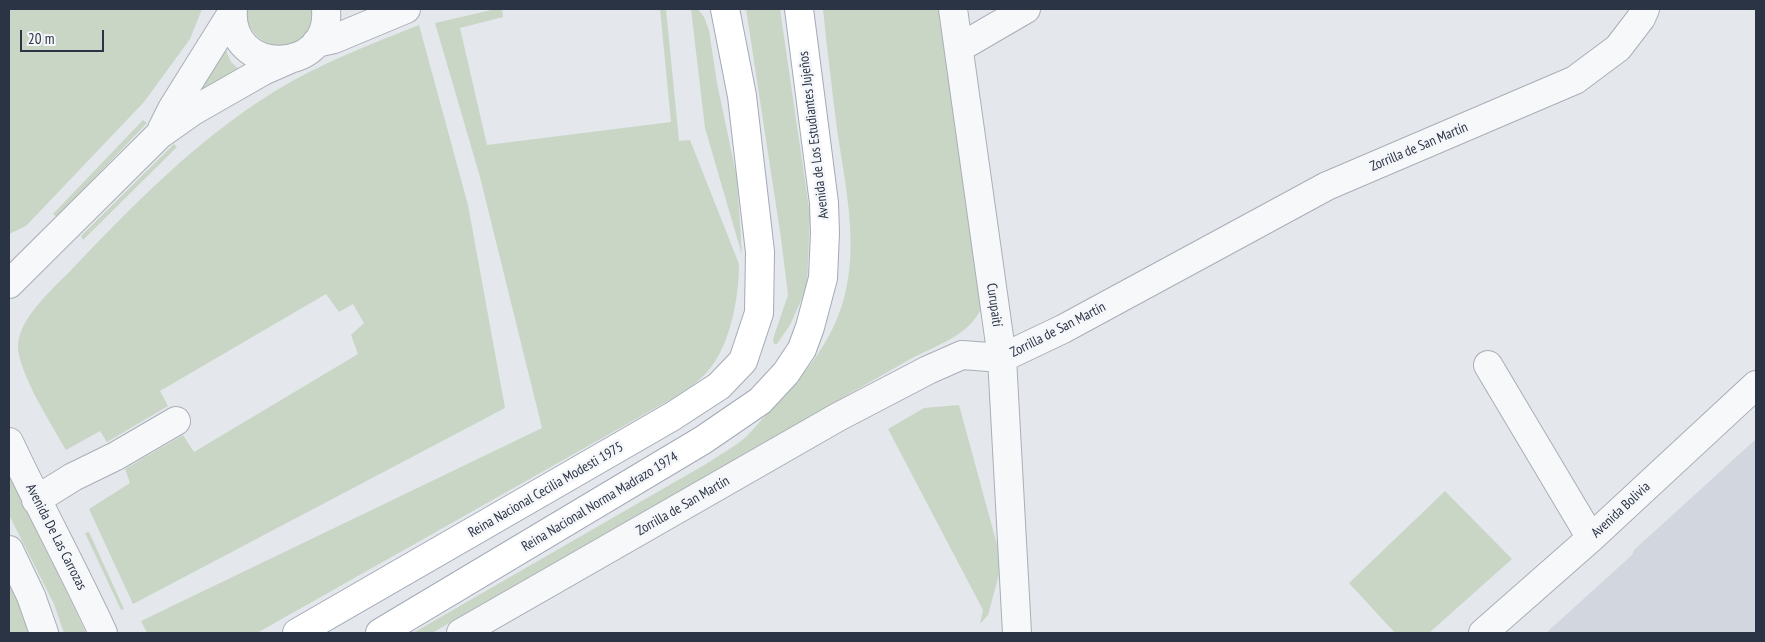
<!DOCTYPE html>
<meta charset="utf-8">
<style>
body{margin:0}
#map{position:relative;width:1765px;height:642px;overflow:hidden;background:#e4e7ec;font-family:"PT Sans Narrow",sans-serif}
canvas{display:block}
.frame{position:absolute;inset:0;border:10px solid #2b3445;pointer-events:none}
.scale{position:absolute;left:20px;top:30px;width:84px;height:22px;box-sizing:border-box;border:2px solid #2b3445;border-top:0;padding-left:6px;font-size:15px;line-height:18px;white-space:nowrap;color:#2b3445;-webkit-text-stroke:4px #f4f6f9;paint-order:stroke}
</style>
<div id="map">
<canvas width="1765" height="642"></canvas>
<div class="frame"></div>
<div class="scale">20 m</div>
</div>
<script>
const c = document.querySelector('canvas').getContext('2d');
c.lineJoin = 'round';
function fill(path, color) { c.fillStyle = color; c.fill(path, 'evenodd'); }
function stroke(path, color, width, dash) { c.strokeStyle = color; c.lineWidth = width; c.lineCap = dash ? 'butt' : 'round'; c.setLineDash(dash || []); c.stroke(path); }
function drawText(font, color, halo, rows, align = 'center') {
  c.font = font + ' "PT Sans Narrow",sans-serif'; c.lineWidth = 5; c.setLineDash([]); c.textBaseline = 'middle'; c.strokeStyle = halo; c.fillStyle = color; for (const [text, x, y, turn = 0] of rows) {
    c.save(); c.translate(x, y); c.rotate((+turn || 0) * Math.PI / 180); c.textAlign = isNaN(turn) ? turn : align; if (halo) c.strokeText(text, 0, 0); c.fillText(text, 0, 0); c.restore();
  }
}
fill(new Path2D(`
 M 1756,439 L 1756,633 L 1546,633 L 1632,555 L 1634,550 Z`), '#d2d6de');
fill(new Path2D(`
 M 9,9 L 202,9 L 190,39 L 144,102 L 26,226 L 9,234 Z
 M 246,9 L 311,9 C 314,16 312,25 308,32 C 292,63 243,41 246,9 Z
 M 496,9 L 502,9 L 503,17 L 460,28 L 487,145 L 671,122 L 660,9 L 666,9 L 679,141 L 690,140 L 739,264 C 739,300 729,354 701,378 C 693,386 682,392 673,398 L 257,633 L 147,633 L 141,621 L 542,428 L 480,177 L 435,23 Z
 M 691,9 L 698,9 L 704,17 L 709,30 L 717,83 L 737,178 L 742,255 L 705,128 Z
 M 746,9 L 780,9 L 810,215 L 807,287 L 790,325 L 777,344 L 774,344 L 773,339 L 788,295 L 781,238 Z
 M 823,9 L 940,9 L 981,309 C 969,335 936,346 912,358 L 432,633 L 413,633 L 706,464 C 719,455 735,447 747,436 C 754,429 760,421 767,414 C 799,381 832,344 844,298 C 859,244 845,184 837,129 C 832,89 827,49 823,9 Z
 M 419,25 L 468,205 L 505,408 L 133,604 L 89,509 L 130,483 L 125,469 L 183,435 L 194,452 L 358,354 L 351,335 L 364,323 L 353,304 L 339,312 L 326,294 L 160,391 L 168,406 L 107,442 L 100,431 L 66,450 C 52,425 17,371 18,345 C 19,317 56,286 74,267 C 135,203 197,140 272,93 C 318,64 369,45 419,25 Z
 M 225,48 L 231,62 L 243,73 L 185,113 Z
 M 143,120 L 147,123 L 57,217 L 53,214 Z
 M 174,144 L 177,147 L 83,240 L 81,236 Z
 M 959,405 L 1002,563 L 988,615 L 980,624 L 983,610 L 888,429 L 924,408 Z
 M 9,469 L 16,483 L 86,633 L 64,633 L 54,604 L 9,515 Z
 M 1445,491 L 1512,559 L 1429,633 L 1395,633 L 1349,583 Z
 M 89,532 L 124,609 L 121,610 L 85,533 Z
 M 9,568 L 34,633 L 9,633 Z`), '#c9d6c5');
const minor = new Path2D(`
 M 233,9 C 227,77 332,76 326,9
 M 953,9 L 1002,358 L 1017,633
 M 316,43 L 334,39 L 406,9
 M 959,48 L 1026,9
 M 162,129 L 172,109 L 232,13
 M 9,284 L 159,135 L 193,111 L 263,71 L 288,60
 M 1488,365 L 1591,538
 M 9,442 C 39,506 73,568 103,633
 M 36,500 L 73,477 L 116,456 L 176,421
 M 9,550 L 31,596 L 44,633
 M 461,633 L 838,417 L 928,370 L 962,355 L 1002,358 L 1063,329 L 1327,186 L 1575,80 L 1618,48 L 1641,18 L 1645,9
 M 1483,633 L 1591,538 L 1756,385`);
const major = new Path2D(`
 M 297,633 L 673,416 L 719,386 L 743,361 L 759,313 L 760,252 L 742,96 L 725,9
 M 380,633 L 703,440 L 760,401 L 786,373 L 802,349 L 810,327 L 823,278 L 825,233 L 824,203 L 799,9`);
stroke(minor, '#a9aeb7', 30);
stroke(major, '#a3abb8', 30);
stroke(minor, '#f7f8fa', 28);
stroke(major, '#fff', 28);
drawText('14px', '#2b3445', '#f4f6f9', [
 ["Avenida de Los Estudiantes Jujeños",814,135,-97],
 ["Zorrilla de San Martín",1419,147,-23],
 ["Curupaití",994,305,82],
 ["Zorrilla de San Martín",1058,330,-27],
 ["Reina Nacional Cecilia Modesti 1975",546,490,-30],
 ["Reina Nacional Norma Madrazo 1974",600,502,-31],
 ["Zorrilla de San Martín",683,506,-30],
 ["Avenida Bolivia",1621,510,-43],
 ["Avenida De Las Carrozas",56,537,63]
]);
</script>
